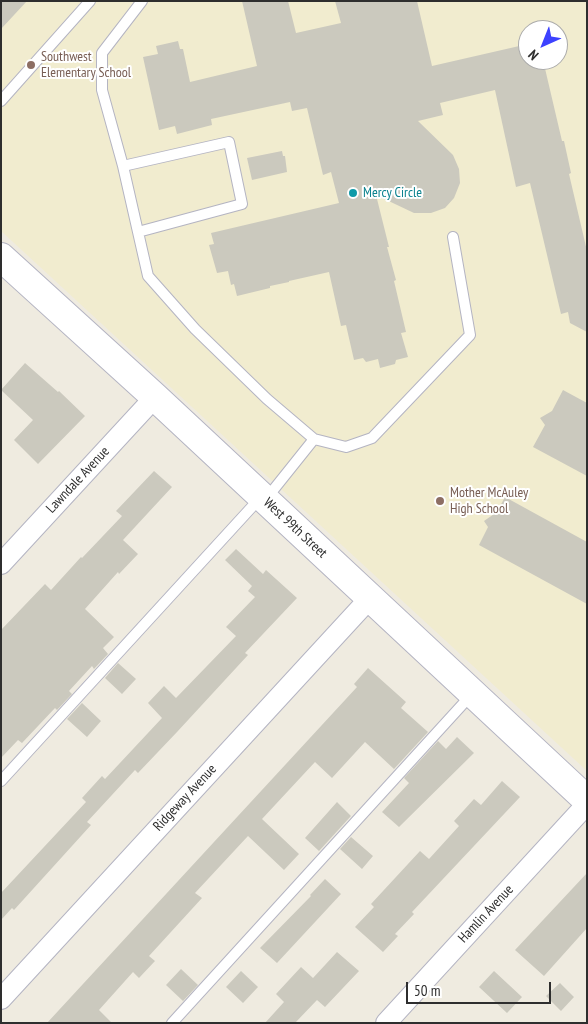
<!DOCTYPE html>
<style>
body{margin:0}
#map{position:relative;width:588px;height:1024px;overflow:hidden;background:#efebe0;font-family:"PT Sans Narrow",sans-serif}
canvas{display:block}
.frame{position:absolute;inset:0;border:2px solid #2e2e2e;pointer-events:none}
.north{position:absolute;left:518px;top:20px;width:50px;height:50px;box-sizing:border-box;background:#fff;border:1px solid #ababab;border-radius:50%;rotate:224deg;font-size:14px;font-weight:700;line-height:20px;text-align:center;color:#2e2e2e}
.north::after{content:'';display:block;margin:auto;width:18px;height:22px;background:#3d42ff;clip-path:polygon(50% 0,100% 100%,50% 72%,0 100%)}
.scale{position:absolute;left:406px;top:982px;width:145px;height:22px;box-sizing:border-box;border:2px solid #2e2e2e;border-top:0;padding-left:6px;font-size:15px;line-height:18px;white-space:nowrap;color:#2e2e2e;-webkit-text-stroke:4px #fff;paint-order:stroke}
</style>
<div id="map">
<canvas width="588" height="1024"></canvas>
<div class="frame"></div>
<div class="north">N</div>
<div class="scale">50 m</div>
</div>
<script>
const c = document.querySelector('canvas').getContext('2d');
c.lineJoin = 'round';
function fill(path, color) { c.fillStyle = color; c.fill(path, 'evenodd'); }
function stroke(path, color, width, dash) { c.strokeStyle = color; c.lineWidth = width; c.lineCap = dash ? 'butt' : 'round'; c.setLineDash(dash || []); c.stroke(path); }
function drawText(font, color, halo, rows, align = 'center') {
  c.font = font + ' "PT Sans Narrow",sans-serif'; c.lineWidth = 4; c.setLineDash([]); c.textBaseline = 'middle'; c.strokeStyle = halo; c.fillStyle = color; for (const [text, x, y, turn = 0] of rows) {
    c.save(); c.translate(x, y); c.rotate((+turn || 0) * Math.PI / 180); c.textAlign = isNaN(turn) ? turn : align; if (halo) c.strokeText(text, 0, 0); c.fillText(text, 0, 0); c.restore();
  }
}
fill(new Path2D(`
 M 1,1 L 587,1 L 587,771 L 1,231 ZM 528,30 L 558,30 L 558,60 L 528,60 Z`), '#f1eccf');
fill(new Path2D(`
 M 1,1 L 27,1 L 1,29 Z
 M 242,1 L 288,1 L 296,33 L 341,23 L 335,1 L 417,1 L 432,66 L 528,44 L 528,60 L 543,60 L 562,141 L 564,141 L 571,173 L 569,174 L 587,251 L 587,332 L 570,323 L 568,312 L 561,314 L 530,183 L 516,187 L 495,90 L 440,103 L 443,115 L 418,121 L 453,155 L 459,169 L 460,183 L 454,198 L 445,208 L 431,213 L 414,213 L 376,195 L 389,247 L 387,247 L 396,280 L 394,281 L 406,332 L 401,333 L 408,357 L 396,360 L 395,364 L 380,368 L 378,359 L 366,362 L 363,358 L 354,360 L 346,325 L 341,326 L 329,272 L 289,281 L 289,282 L 270,286 L 270,288 L 237,296 L 234,284 L 231,285 L 228,271 L 217,273 L 209,245 L 214,244 L 211,233 L 339,203 L 331,172 L 323,175 L 307,108 L 292,111 L 290,102 L 211,119 L 212,125 L 177,134 L 175,126 L 159,130 L 143,57 L 158,54 L 156,46 L 178,41 L 180,49 L 183,49 L 190,82 L 257,66 Z
 M 282,151 L 283,156 L 285,156 L 287,172 L 252,180 L 247,158 Z
 M 25,363 L 58,392 L 59,391 L 85,416 L 38,464 L 14,440 L 33,420 L 1,390 Z
 M 563,390 L 587,403 L 587,476 L 533,447 L 545,425 L 540,418 L 552,411 Z
 M 154,471 L 172,487 L 123,540 L 138,554 L 119,574 L 118,572 L 85,609 L 114,637 L 103,648 L 108,654 L 94,669 L 92,666 L 69,691 L 72,694 L 57,710 L 55,708 L 22,743 L 18,740 L 1,758 L 1,630 L 45,584 L 51,590 L 81,557 L 82,558 L 122,516 L 116,511 Z
 M 505,497 L 587,542 L 587,604 L 479,545 L 488,527 L 484,521 L 497,512 Z
 M 236,549 L 263,574 L 266,570 L 297,598 L 245,653 L 248,655 L 177,732 L 138,773 L 135,770 L 87,822 L 91,825 L 14,910 L 12,908 L 1,920 L 1,893 L 86,802 L 82,798 L 102,776 L 105,779 L 162,718 L 148,703 L 164,686 L 176,698 L 236,636 L 226,627 L 255,597 L 248,591 L 252,586 L 225,560 Z
 M 118,663 L 136,679 L 122,694 L 105,678 Z
 M 368,668 L 406,702 L 401,708 L 428,732 L 394,769 L 365,742 L 332,778 L 315,762 L 262,819 L 299,854 L 284,870 L 248,836 L 195,893 L 202,898 L 149,956 L 155,961 L 139,978 L 133,972 L 99,1010 L 112,1023 L 47,1023 L 357,687 L 354,684 Z
 M 82,703 L 101,721 L 87,737 L 67,719 Z
 M 457,737 L 474,753 L 399,827 L 382,812 L 409,783 L 404,778 L 438,741 L 446,749 Z
 M 502,781 L 520,797 L 412,912 L 414,914 L 395,934 L 398,936 L 383,952 L 355,927 L 374,907 L 371,904 L 420,851 L 429,859 L 459,826 L 454,821 L 474,799 L 481,805 Z
 M 337,802 L 351,816 L 319,851 L 305,838 Z
 M 351,837 L 373,856 L 362,869 L 340,849 Z
 M 587,873 L 587,928 L 544,976 L 515,950 Z
 M 325,879 L 341,894 L 277,963 L 260,948 L 311,896 L 310,895 Z
 M 337,952 L 359,971 L 325,1007 L 317,1000 L 295,1023 L 265,1023 L 284,1002 L 276,994 L 301,967 L 313,978 Z
 M 181,969 L 198,985 L 183,1001 L 166,985 Z
 M 241,971 L 258,987 L 243,1003 L 226,987 Z
 M 494,971 L 522,997 L 507,1013 L 479,987 Z
 M 560,983 L 574,997 L 561,1011 L 546,996 Z`), '#cbc9be');
const lane = new Path2D(`
 M 142,1 L 102,53 L 102,90 L 123,166 L 148,276 L 195,329 L 267,399 L 314,439 L 266,499
 M 1,101 L 90,1
 M 123,166 L 229,142 L 242,204 L 138,232
 M 314,439 L 346,447 L 372,438 L 470,335 L 453,237
 M 1,781 L 261,497
 M 172,1023 L 472,694`);
const street = new Path2D(`
 M 1,564 L 155,397
 M 1,999 L 370,598
 M 386,1023 L 587,804`);
const secondary = new Path2D(`
 M 1,257 L 155,397 L 587,800`);
stroke(lane, '#b4b4c2', 12);
stroke(street, '#b4b4c2', 22);
stroke(secondary, '#b4b4c2', 30);
stroke(lane, '#fff', 10);
stroke(street, '#fff', 20);
stroke(secondary, '#fff', 28);
for (const [x, y, r, color] of [
 [31,65,5,"#8d6e63"],
 [353,193,5,"#0f9aa8"],
 [440,501,5,"#8d6e63"]
]) { const dot = new Path2D(); dot.arc(x, y, r, 0, 2 * Math.PI); c.fillStyle = color; c.fill(dot); stroke(dot, '#fff', 2); }
drawText('14px', '#785e54', '#fff', [
 ["Southwest",41,57],
 ["Elementary School",41,73],
 ["Mother McAuley",450,493],
 ["High School",450,509]
], 'left');
drawText('14px', '#0d838f', '#fff', [
 ["Mercy Circle",363,193]
], 'left');
drawText('14px', '#2e2e2e', '#fff', [
 ["Lawndale Avenue",78,480,-47],
 ["West 99th Street",295,528,43],
 ["Ridgeway Avenue",185,798,-47],
 ["Hamlin Avenue",486,914,-47]
]);
</script>
